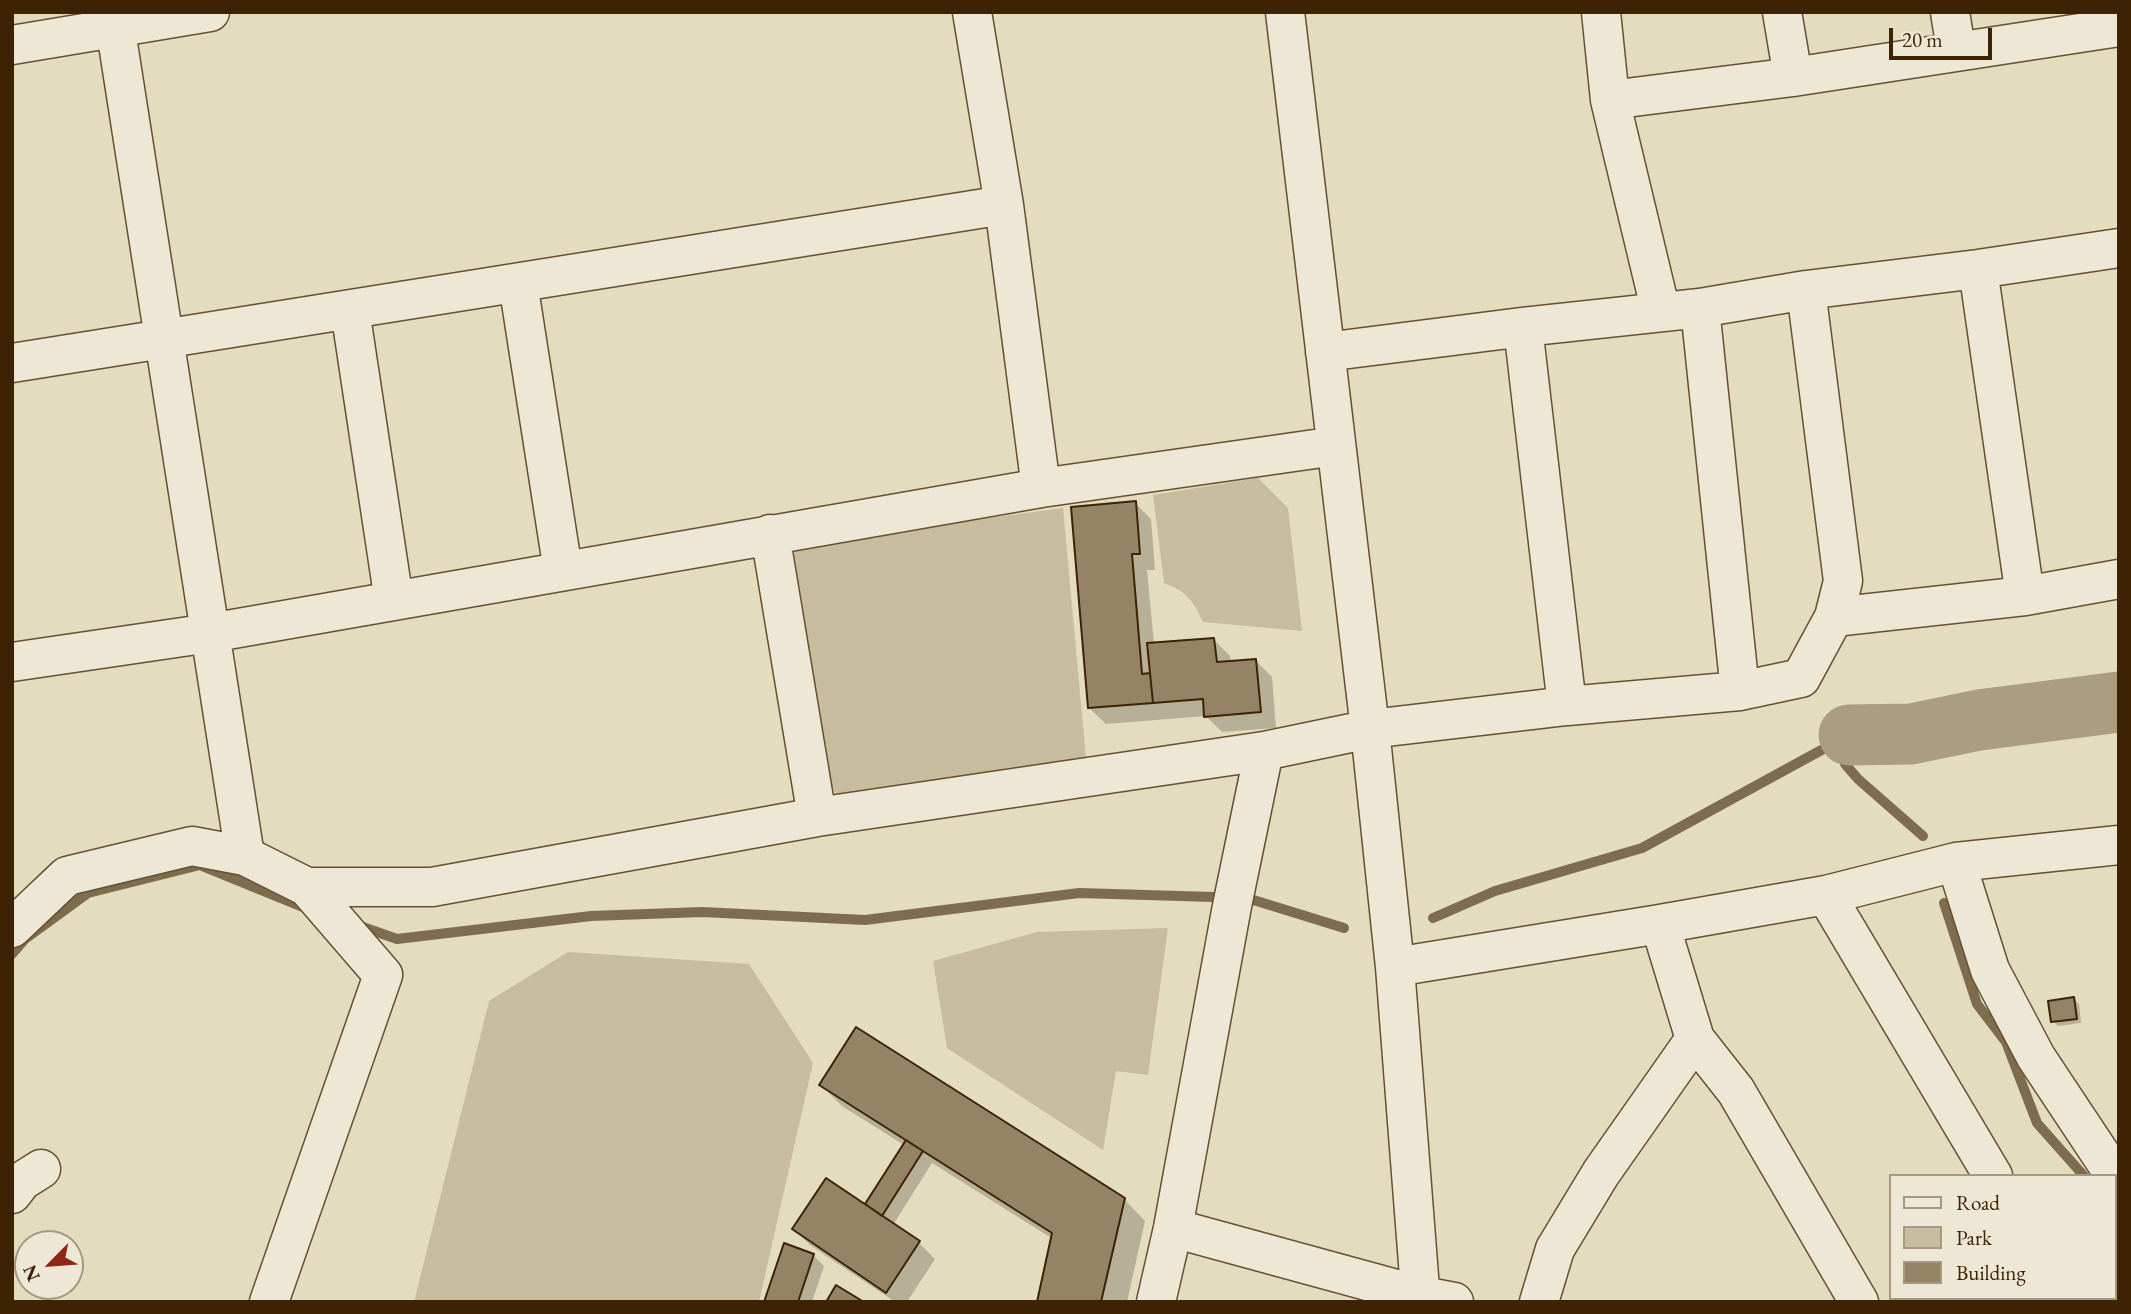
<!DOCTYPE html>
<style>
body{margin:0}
#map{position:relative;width:2131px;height:1314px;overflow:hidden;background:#e4dcbe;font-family:"EB Garamond",serif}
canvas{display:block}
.frame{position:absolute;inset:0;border:14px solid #3d2204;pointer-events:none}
.legend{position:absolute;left:1889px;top:1174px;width:228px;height:126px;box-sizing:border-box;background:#ede8d5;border:2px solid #a79981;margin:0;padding:9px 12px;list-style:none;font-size:21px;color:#3d2204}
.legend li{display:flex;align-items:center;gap:14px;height:35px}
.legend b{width:35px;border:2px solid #a79981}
.north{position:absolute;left:14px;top:1230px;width:70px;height:70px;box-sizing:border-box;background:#ede8d5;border:2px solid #a79981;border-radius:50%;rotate:245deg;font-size:19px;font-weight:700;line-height:28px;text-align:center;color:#3d2204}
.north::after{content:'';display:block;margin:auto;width:24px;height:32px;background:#8f2418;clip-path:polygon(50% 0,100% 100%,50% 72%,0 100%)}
.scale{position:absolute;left:1889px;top:28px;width:103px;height:32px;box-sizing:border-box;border:4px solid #3d2204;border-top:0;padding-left:9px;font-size:21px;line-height:24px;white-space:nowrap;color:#3d2204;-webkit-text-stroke:5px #ede8d5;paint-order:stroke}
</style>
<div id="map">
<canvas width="2131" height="1314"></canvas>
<div class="frame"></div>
<ul class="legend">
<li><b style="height:9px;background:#ede8d5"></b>Road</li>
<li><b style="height:19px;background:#c8bc9e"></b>Park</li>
<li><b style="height:19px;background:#948365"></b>Building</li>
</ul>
<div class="north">N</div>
<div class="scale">20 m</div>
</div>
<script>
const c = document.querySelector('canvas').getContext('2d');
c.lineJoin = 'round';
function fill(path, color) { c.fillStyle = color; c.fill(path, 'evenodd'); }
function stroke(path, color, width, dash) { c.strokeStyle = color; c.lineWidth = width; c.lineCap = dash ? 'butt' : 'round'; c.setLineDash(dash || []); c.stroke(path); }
fill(new Path2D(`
 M 1258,478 L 1288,508 L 1302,631 L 1203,622 C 1193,600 1187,592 1164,583 L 1153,495 Z
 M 1063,508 L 1086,758 L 842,798 L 826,785 L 787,562 L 795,544 Z
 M 1168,928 L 1148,1075 L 1116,1071 L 1103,1150 L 947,1048 L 933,961 L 1037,932 Z
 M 568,952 L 749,964 L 813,1063 L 759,1302 L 414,1302 L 489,1001 Z`), '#c8bc9e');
fill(new Path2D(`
 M 1135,503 L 1151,519 L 1155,570 L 1147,570 L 1154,644 L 1214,640 L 1230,656 L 1231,663 L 1256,661 L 1272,677 L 1276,728 L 1222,732 L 1206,716 L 1106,724 L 1089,708 Z
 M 2074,999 L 2079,1004 L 2081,1023 L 2058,1026 L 2053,1021 Z
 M 821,1085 L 1124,1199 L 1145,1221 L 1127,1302 L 1039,1302 L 1053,1239 L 932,1163 L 893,1225 L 919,1243 L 935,1259 L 907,1302 L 895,1302 L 810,1245 L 794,1229 L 866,1206 L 904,1145 L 842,1106 Z
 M 813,1255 L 824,1266 L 812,1302 L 766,1302 Z`), '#0003');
stroke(new Path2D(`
 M 1849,735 L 1845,764 L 1858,779 L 1923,836
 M 1944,903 L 1977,1004 L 2006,1042 L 2037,1123 L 2084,1176
 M 1433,918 L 1495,891 L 1642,848 L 1849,735
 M 357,925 L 397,939 L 591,916 L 702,912 L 865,920 L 1079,893 L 1247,898 L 1344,928
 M 12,954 L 25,939 L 88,893 L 200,865 L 308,909`), '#7f6c4e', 10);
stroke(new Path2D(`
 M 1849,735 L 1911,734 L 1979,720 L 2119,702`), '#ab9d7f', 61);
const building = new Path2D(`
 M 1136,501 L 1140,554 L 1132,554 L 1142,674 L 1150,673 L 1153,703 L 1088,708 L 1071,507 Z
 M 1214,638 L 1217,662 L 1256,659 L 1261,712 L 1204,717 L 1203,699 L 1153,703 L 1147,643 Z
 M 2074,997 L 2077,1019 L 2051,1022 L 2048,1001 Z
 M 856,1027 L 1125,1198 L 1101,1302 L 1037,1302 L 1052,1233 L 819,1085 Z
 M 906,1140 L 923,1151 L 882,1216 L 865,1204 Z
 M 826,1178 L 920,1241 L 886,1293 L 792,1229 Z
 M 784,1243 L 814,1254 L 798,1302 L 764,1302 Z
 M 836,1285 L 864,1302 L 826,1302 Z`);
fill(building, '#948365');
stroke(building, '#3d2204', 2);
const minor = new Path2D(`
 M 113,12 L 245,856
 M 972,12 L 1004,205 L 1041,488
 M 1285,12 L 1370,729 L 1395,967 L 1421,1302
 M 1601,12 L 1610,100 L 1661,312
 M 1782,12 L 1793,77
 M 1950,12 L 1956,50
 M 12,45 L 210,12
 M 1610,100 L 1793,77 L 2119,27
 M 1978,269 L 2025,596
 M 518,283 L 563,571
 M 1806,290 L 1978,269 L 2119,248
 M 1700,308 L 1740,691
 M 350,310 L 394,601
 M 1523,327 L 1567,706
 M 12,363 L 1004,205
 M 770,534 L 817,817
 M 1834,617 L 2025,596 L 2119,579
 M 12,662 L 210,633 L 1041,488 L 1336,446
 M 1956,862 L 1990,970 L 2036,1057 L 2115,1176
 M 1826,895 L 1993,1176
 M 12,928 L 67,876 L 192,846 L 245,856 L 307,887 L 432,887 L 817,817 L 1264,751 L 1370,729 L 1567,706 L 1740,691 L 1801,678 L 1834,617 L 1843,581 L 1806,290 L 1700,308 L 1523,327 L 1325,352
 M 1395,967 L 1660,924
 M 12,1194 L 22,1181 L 41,1169
 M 1173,1228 L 1422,1296 L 1454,1302
 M 2115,1288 L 2119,1288
 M 269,1302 L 383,975 L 307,887
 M 1156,1302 L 1173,1228 L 1232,906 L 1264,751
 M 1539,1302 L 1555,1249 L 1601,1173 L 1695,1039
 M 1859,1302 L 1736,1091 L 1695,1039 L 1660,924 L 1826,895 L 1956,862 L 2119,845
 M 2036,1302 L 2046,1298`);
stroke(minor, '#675032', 41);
stroke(minor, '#ede8d5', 38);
</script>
